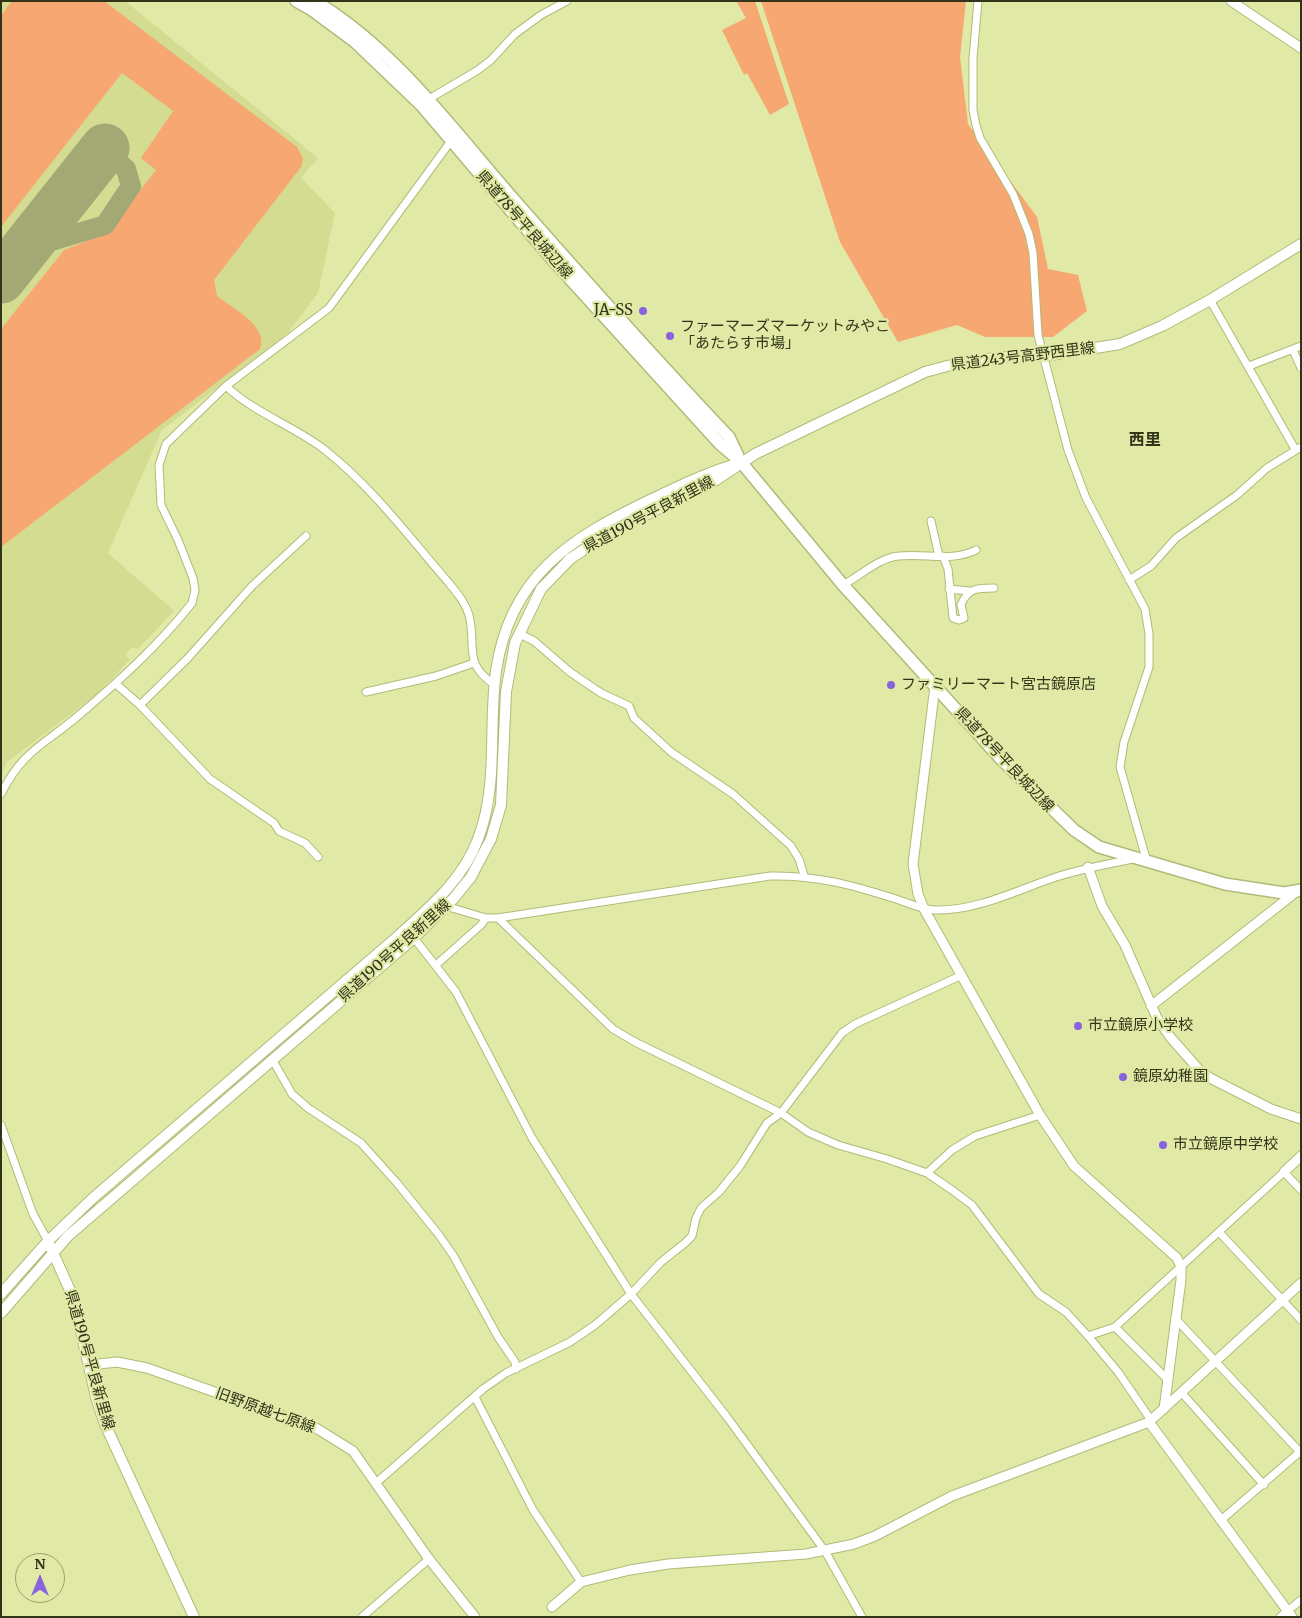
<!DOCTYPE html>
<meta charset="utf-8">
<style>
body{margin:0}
#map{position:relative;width:1302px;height:1618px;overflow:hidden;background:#e1e9a6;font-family:Merriweather,serif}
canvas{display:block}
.frame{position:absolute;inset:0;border:2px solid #313419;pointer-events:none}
.north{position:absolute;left:15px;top:1553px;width:50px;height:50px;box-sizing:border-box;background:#e1e9a6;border:1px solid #9ba16e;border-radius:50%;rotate:0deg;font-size:14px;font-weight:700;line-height:20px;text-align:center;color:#313419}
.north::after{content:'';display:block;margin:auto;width:18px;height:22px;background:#8763de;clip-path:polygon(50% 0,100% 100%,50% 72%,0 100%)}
</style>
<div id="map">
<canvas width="1302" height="1618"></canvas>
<div class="frame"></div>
<div class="north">N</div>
</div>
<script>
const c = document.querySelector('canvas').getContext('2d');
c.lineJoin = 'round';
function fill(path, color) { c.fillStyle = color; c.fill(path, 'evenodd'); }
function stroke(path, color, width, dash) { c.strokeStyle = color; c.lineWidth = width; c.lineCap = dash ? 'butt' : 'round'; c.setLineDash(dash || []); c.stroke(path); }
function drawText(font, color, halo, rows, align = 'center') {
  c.font = font + ' Merriweather,"Noto Sans JP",serif'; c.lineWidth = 4.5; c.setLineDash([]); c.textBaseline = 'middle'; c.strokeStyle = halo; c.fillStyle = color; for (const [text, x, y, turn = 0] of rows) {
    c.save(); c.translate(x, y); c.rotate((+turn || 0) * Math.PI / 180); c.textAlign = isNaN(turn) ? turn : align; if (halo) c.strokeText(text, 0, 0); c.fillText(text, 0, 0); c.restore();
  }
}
fill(new Path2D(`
 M 1,1 L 125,1 L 318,158 L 301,178 L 335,213 L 318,293 L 287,334 L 162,430 L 108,553 L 174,611 L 138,649 L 132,647 L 129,650 L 126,654 L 129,660 L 99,693 L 7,762 L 1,774 Z`), '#d4dc92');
fill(new Path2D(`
 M 12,1 L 104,1 L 297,147 L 303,159 L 301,167 L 214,280 L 217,296 C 232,308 269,326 260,349 L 1,547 L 1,329 L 64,250 L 107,233 L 156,170 L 141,158 L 173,111 L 122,73 L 1,227 L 1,15 Z
 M 736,1 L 755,1 L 789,104 L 770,115 L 747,73 L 744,75 L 722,30 L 746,18 Z
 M 761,1 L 966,1 L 960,57 L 968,124 L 1037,217 L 1048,269 L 1078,275 L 1087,311 L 1053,337 L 985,337 L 957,325 L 898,342 L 840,242 Z`), '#f7a772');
stroke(new Path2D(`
 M 25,249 L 105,225 L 131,186 L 126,169 L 116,160 L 93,163`), '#a3a974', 20);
stroke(new Path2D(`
 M 1,279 L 105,148`), '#a3a974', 49);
const minor = new Path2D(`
 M 978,1 L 973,58 L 973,110 L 976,125 L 980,138 L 1013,194 L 1029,234 L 1033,253 L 1038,335 L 1068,450 L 1086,498 L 1145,609 L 1149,634 L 1149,667 L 1124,742 L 1120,767 L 1147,862
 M 429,99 L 478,70 L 491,60 L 515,34 L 541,15 L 567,1
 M 1210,300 L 1295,449
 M 1293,350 L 1301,368
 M 1249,366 L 1301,346
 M 226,386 C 254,413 294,426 325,450 C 373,488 409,537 449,583 C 457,593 465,602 469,615 C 477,647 462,663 495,685
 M 931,521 L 939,556
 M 943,556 L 948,569 L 953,618 L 959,620 L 964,618 L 961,605 C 968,588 977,588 994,588
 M 1129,580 L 1151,566 L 1176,538 L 1237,495 L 1267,468 L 1301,447
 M 843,585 C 860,576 880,557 899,556 C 925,553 953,562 976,550
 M 949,589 L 969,591
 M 518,633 L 534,641 L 570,672 L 601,693 L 629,706 L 634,718 L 671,752 L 733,794 L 791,846 L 799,859 L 804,875
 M 116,684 L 140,705 L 210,779 L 274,823 L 279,831 L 305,843 L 318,857
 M 366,692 L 436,676 L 474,663
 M 140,705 L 188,658 L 252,586 L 306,536
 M 1,794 C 23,750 44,745 78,716 C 118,682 159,645 192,603 L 195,590 L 193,578 L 178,540 L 161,505 L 159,465 L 166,444 L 226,386 L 329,308 L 451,141
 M 442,905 L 486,918 L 498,918 L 770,876 C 816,875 852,885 896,899 C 909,903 921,910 936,910 C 977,911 1017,890 1056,877 C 1081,869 1107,864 1133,859
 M 498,918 L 613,1029 L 635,1042 L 781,1113 L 808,1132 L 838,1145 L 887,1159 L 927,1173 L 952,1190 L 972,1205 L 1039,1294 L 1066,1312 L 1088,1336 L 1118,1372 L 1151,1420
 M 414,938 L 456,992 L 532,1138 L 631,1294 L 727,1417 L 825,1551 L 862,1617
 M 436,965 L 481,925 L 486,918
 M 272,1059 L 292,1094 L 308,1108 L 361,1143 L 397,1183 L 439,1235 L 453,1255 L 498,1337 L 515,1362 L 516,1369
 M 1,1125 L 33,1214 L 48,1241
 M 927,1173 L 952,1150 L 975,1136 L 1040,1115
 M 1220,1233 L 1301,1320
 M 1175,1318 L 1300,1452
 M 1115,1327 L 1167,1379
 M 1088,1336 L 1115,1327 L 1284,1172 L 1301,1190
 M 1181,1392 L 1264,1485
 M 475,1397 L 533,1510 L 581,1582
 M 376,1483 L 483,1389 L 506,1373 L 570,1342 L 595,1325 L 631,1294 L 661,1262 L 685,1243 L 692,1236 L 696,1218 L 701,1208 L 719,1192 L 740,1166 L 767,1123 L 781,1113 L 842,1033 L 855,1024 L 960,976
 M 1220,1521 L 1301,1451
 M 362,1617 L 429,1559
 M 1280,1617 L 1301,1600`);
const tertiary = new Path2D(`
 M 1231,1 L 1301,48
 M 935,686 L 913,864 L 918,894 L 924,909 L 1040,1115 L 1074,1166 L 1177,1258 L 1181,1267 L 1181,1280 L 1164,1409
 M 1088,867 L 1102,906 L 1125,945 L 1157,1018 L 1171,1038 L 1201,1072 L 1212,1079 L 1271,1109 L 1301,1119
 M 1151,1006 L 1296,892
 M 1284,1172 L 1301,1156
 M 90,1365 L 117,1362 L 147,1368 L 316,1428 L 353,1451 L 429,1559 L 475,1617
 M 1149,1422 L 1292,1617
 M 552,1607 L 581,1582 L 630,1570 L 668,1564 L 806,1554 L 854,1544 L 875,1536 L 952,1496 L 1149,1422 L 1301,1283`);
const secondary = new Path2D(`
 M 50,1246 L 73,1297 L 96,1397 L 104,1422 L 194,1617
 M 1,1294 L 48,1241 L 93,1198 L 397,937 C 428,909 463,880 478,839 C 499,784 488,728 496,671 C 510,576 569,539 650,500 C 677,487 704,474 733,465
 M 1,1313 L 68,1236 L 414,938 L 454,898 L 471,877 L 491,839 L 501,805 L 506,692 L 515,643 L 541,589 L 570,559 L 607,534 L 716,480 L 755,454 L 925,372 L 962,362 L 1004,357 L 1045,356 L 1120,344 L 1162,326 L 1210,300 L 1301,244`);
const primary = new Path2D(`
 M 296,1 L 312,10 L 354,41 L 421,105 L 551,258 L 720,444 L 741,462 L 843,585 L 1001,759 L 1074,830 L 1099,847 L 1225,884 L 1284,893 L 1301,890
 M 315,1 C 394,49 450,126 510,195 C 582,277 654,358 729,437 L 738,456`);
stroke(minor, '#b3ba79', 9);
stroke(tertiary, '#b3ba79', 11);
stroke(secondary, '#b3ba79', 12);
stroke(primary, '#b3ba79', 14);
stroke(minor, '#fff', 7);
stroke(tertiary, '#fff', 9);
stroke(secondary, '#fff', 10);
stroke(primary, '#fff', 11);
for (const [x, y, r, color] of [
 [643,311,5,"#8763de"],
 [670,336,5,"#8763de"],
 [891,685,5,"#8763de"],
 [1078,1026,5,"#8763de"],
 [1123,1077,5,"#8763de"],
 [1163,1145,5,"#8763de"]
]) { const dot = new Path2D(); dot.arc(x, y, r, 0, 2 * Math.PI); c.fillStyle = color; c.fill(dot); stroke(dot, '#e1e9a6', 2); }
drawText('15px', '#313419', '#e1e9a6', [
 ["県道78号平良城辺線",524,225,49],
 ["県道243号高野西里線",1023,357,-7],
 ["県道190号平良新里線",649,515,-28],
 ["県道78号平良城辺線",1004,760,47],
 ["県道190号平良新里線",395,951,-42],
 ["県道190号平良新里線",89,1360,74],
 ["旧野原越七原線",265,1411,20]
]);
drawText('15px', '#313419', '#e1e9a6', [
 ["JA-SS",633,311,"right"],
 ["ファーマーズマーケットみやこ",680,327],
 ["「あたらす市場」",680,344],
 ["ファミリーマート宮古鏡原店",901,685],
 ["市立鏡原小学校",1088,1026],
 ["鏡原幼稚園",1133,1077],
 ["市立鏡原中学校",1173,1145]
], 'left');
drawText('bold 16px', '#313419', '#e1e9a6', [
 ["西里",1145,440]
]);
</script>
